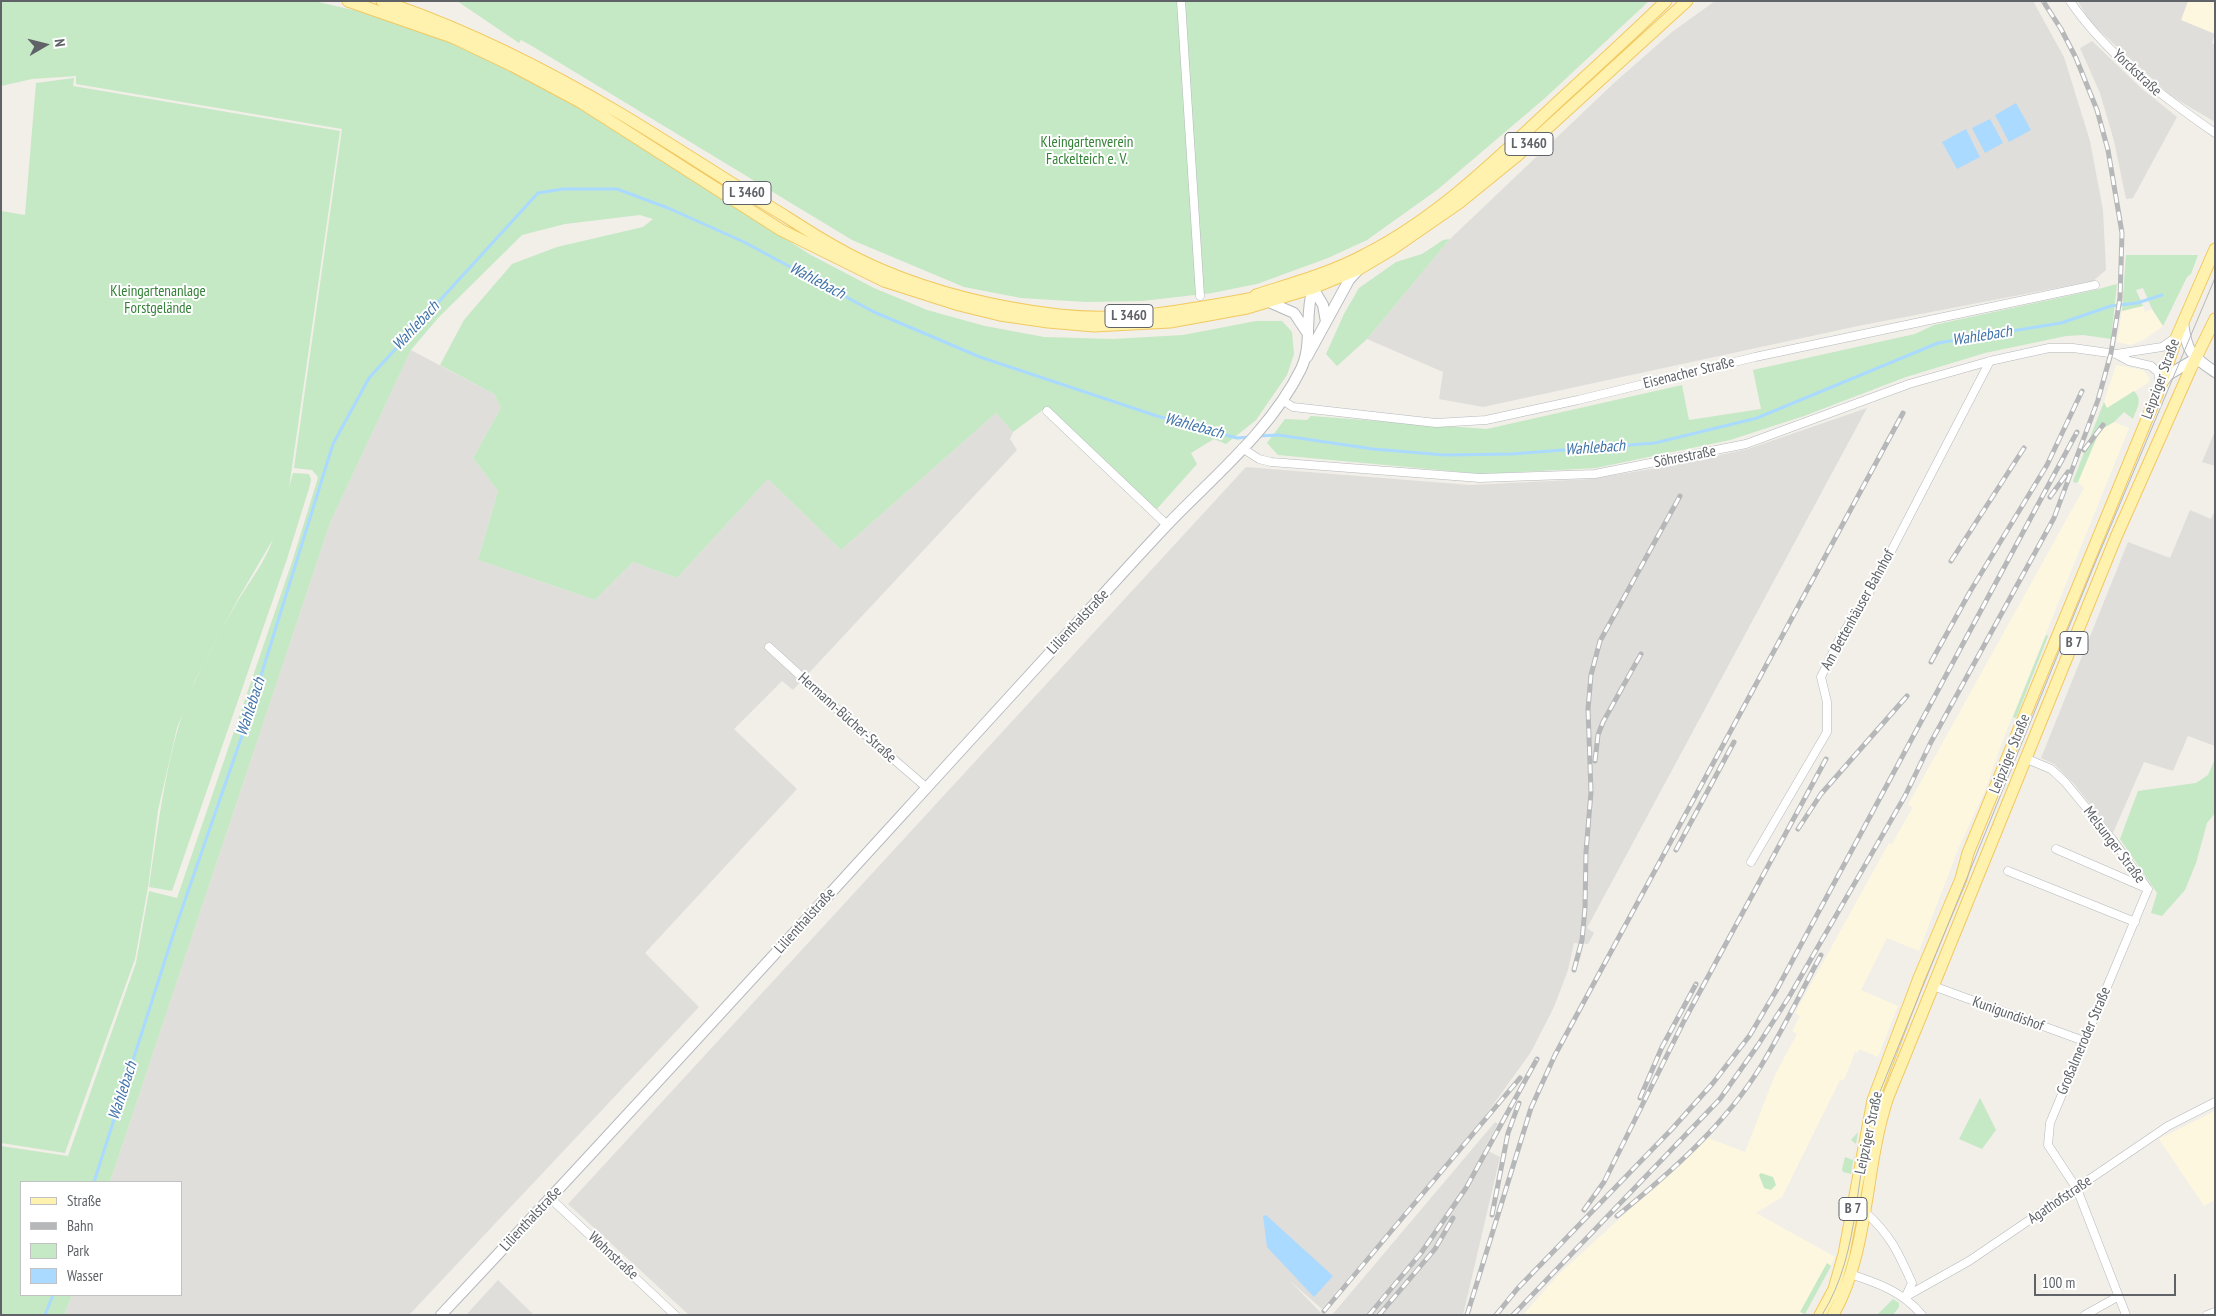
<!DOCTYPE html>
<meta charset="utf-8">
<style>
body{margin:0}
#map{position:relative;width:2216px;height:1316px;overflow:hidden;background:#f1efe8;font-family:"PT Sans Narrow",sans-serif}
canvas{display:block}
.frame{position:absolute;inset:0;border:2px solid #5f6368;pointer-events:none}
.legend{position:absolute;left:20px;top:1181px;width:162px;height:115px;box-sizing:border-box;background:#fff;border:1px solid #bfc1c3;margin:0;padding:6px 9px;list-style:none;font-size:15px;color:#5f6368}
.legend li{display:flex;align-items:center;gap:10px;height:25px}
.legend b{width:25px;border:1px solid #bfc1c3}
.north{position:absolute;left:20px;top:20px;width:50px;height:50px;-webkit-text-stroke:4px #fff;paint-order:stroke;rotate:82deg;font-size:14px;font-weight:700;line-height:20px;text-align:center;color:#5f6368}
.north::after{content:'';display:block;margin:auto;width:18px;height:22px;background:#5f6368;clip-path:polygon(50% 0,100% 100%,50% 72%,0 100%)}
.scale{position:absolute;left:2034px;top:1274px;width:142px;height:22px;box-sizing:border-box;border:2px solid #5f6368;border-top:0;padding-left:6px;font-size:15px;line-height:18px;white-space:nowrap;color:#5f6368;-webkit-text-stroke:4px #fff;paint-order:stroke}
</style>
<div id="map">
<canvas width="2216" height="1316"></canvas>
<div class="frame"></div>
<ul class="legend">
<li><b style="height:6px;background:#fff2af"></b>Straße</li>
<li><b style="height:6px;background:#b6b7b8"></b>Bahn</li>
<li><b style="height:14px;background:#c5e8c5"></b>Park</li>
<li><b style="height:14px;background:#aadaff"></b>Wasser</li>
</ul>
<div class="north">N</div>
<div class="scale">100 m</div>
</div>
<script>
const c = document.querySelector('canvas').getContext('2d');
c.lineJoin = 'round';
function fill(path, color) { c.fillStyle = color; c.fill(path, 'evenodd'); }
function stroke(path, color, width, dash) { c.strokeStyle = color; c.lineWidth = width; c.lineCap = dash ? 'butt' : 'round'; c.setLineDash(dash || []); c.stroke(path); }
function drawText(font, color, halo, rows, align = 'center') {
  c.font = font + ' "PT Sans Narrow",sans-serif'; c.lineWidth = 4; c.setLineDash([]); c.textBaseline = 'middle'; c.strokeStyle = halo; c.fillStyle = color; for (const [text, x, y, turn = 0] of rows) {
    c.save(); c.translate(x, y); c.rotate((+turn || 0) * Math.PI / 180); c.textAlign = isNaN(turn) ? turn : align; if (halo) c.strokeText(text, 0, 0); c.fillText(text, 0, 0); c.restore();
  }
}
fill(new Path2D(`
 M 2188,1 L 2215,1 L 2215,34 L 2181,20 Z
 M 2143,306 L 2145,312 L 2152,309 L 2163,326 L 2145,339 L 2131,345 L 2117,342 L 2122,311 Z
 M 2116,365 L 2143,370 L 2150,378 L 2148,383 L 2107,408 L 2104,402 Z
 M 2114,422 L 2129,428 L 2004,737 L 1985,791 L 1959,847 L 1919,951 L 1887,938 L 1861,990 L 1898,1006 L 1878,1057 L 1859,1049 L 1858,1053 L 1855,1052 L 1844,1080 L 1840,1080 L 1782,1197 L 1756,1213 L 1835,1257 L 1804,1315 L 1523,1315 L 1559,1274 L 1708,1138 L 1745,1152 L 1775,1075 L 1797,1034 L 1792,1031 L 1800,1016 L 1795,1013 L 1889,843 L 1892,844 L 1913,807 L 1908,805 L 2084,488 L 2078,482 L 2100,430 Z
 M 2215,1111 L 2215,1200 L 2204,1206 L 2159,1139 Z`), '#fef7e0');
fill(new Path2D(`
 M 1715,1 L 2033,1 L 2064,57 L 2090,141 L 2103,210 L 2106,270 L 2093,281 L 1858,326 L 1483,407 L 1439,399 L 1443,372 L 1367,339 L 1450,239 L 1615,82 L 1672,32 Z
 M 2078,1 L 2188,1 L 2181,20 L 2215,34 L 2212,43 L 2215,45 L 2215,122 L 2171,96 L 2090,22 Z
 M 2092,41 L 2141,88 L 2177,117 L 2133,198 L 2126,199 L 2114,141 L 2100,93 L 2080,48 Z
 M 411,350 L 494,394 L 501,408 L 473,458 L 498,491 L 478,560 L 595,600 L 633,562 L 677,578 L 768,479 L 841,550 L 996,413 L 1013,432 L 1010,439 L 1017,450 L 793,690 L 782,681 L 734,729 L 797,789 L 645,953 L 699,1007 L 409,1315 L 64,1315 L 72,1295 L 181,1295 L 181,1182 L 110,1182 L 330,523 Z
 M 1867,408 L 1587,928 L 1594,933 L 1588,944 L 1574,943 L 1568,970 L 1554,1007 L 1531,1052 L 1480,1123 L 1322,1309 L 1290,1281 L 1323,1315 L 689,1315 L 568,1204 L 1246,467 L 1470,485 L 1591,479 L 1669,466 L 1748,449 Z
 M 2215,431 L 2215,466 L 2202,462 Z
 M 2190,510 L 2211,519 L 2215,510 L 2215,746 L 2188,736 L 2173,771 L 2144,762 L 2113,833 L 2074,784 L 2054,764 L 2041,758 L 2128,542 L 2170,558 Z
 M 1495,1122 L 1498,1124 L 1484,1149 L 1500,1157 L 1463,1315 L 1332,1315 Z
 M 498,1280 L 534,1315 L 466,1315 Z`), '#e0deda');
fill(new Path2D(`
 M 1,1 L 314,1 L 366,13 L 436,36 L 515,71 L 577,107 L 811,255 L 874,288 L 927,310 L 985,326 L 1044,337 L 1113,339 L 1183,335 L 1256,321 L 1282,321 L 1292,332 L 1294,354 L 1287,375 L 1256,420 L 1226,444 L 1214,439 L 1191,453 L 1197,464 L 1156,510 L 1044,409 L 1013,432 L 996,413 L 841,550 L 768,479 L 677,578 L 633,562 L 595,600 L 478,560 L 498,491 L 473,458 L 501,408 L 494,394 L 440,365 L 464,320 L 512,264 L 557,247 L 643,227 L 653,219 L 640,215 L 565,224 L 522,235 L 438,318 L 411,350 L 330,523 L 110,1182 L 21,1182 L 21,1295 L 72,1295 L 64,1315 L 1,1315 L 1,1146 L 68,1156 L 136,963 L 149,891 L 177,898 L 292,562 L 317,481 L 318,477 L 312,470 L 294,468 L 342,129 L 76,84 L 76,76 L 32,79 L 1,86 Z
 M 457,1 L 1649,1 L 1545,98 L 1437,190 L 1367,240 L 1328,258 L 1257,284 L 1212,293 L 1142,301 L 1086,302 L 1021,298 L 964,287 L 852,240 L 532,46 L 521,40 L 519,43 Z
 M 74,78 L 73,86 L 340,131 L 289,488 L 293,473 L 309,474 L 311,479 L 310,485 L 287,559 L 172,891 L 149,887 C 159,820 168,740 196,679 C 209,652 224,625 239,599 C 251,580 266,560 273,539 L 238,599 L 195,680 L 177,728 L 158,810 L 148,887 L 135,959 L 65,1153 L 1,1143 L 1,211 L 25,215 L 36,83 Z
 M 1450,239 L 1367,339 L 1337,366 L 1326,354 L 1344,314 L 1359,288 L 1396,262 L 1422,254 L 1443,240 Z
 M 2126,255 L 2198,255 L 2191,274 L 2187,277 L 2163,326 L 2152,309 L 2143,288 L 2136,290 L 2143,306 L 2122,311 Z
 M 2117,284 L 2111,339 L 2083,335 L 2066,336 L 1985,353 L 1906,377 L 1804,416 L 1730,440 L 1596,468 L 1482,474 L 1278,455 L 1267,443 L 1285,419 L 1307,420 L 1311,416 L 1487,429 L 1682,385 L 1689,420 L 1761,409 L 1753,370 L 1915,334 L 1934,325 L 2095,290 Z
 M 2134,391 C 2143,400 2137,408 2133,419 L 2124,412 L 2114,422 L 2100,430 L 2078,482 L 2075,483 L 2073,481 L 2104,402 L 2107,408 Z
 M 2046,635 L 2048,636 L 2016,718 L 2013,717 Z
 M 2215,759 L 2215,813 L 2207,823 L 2196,863 L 2185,890 L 2162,916 L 2151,913 L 2157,893 L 2120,839 L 2138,791 L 2196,783 L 2208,775 Z
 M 1980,1098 L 1996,1130 L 1982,1149 L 1959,1139 Z
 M 1858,1132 L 1851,1174 L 1843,1172 L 1842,1169 L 1845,1157 L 1853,1160 L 1856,1144 L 1851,1140 Z
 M 1761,1173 L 1773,1177 L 1776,1185 L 1771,1190 L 1764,1188 L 1759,1175 Z
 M 1827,1263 L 1831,1266 L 1805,1314 L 1800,1312 Z
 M 1893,1299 L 1899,1303 L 1899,1307 L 1893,1315 L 1877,1315 Z`), '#c5e8c5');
fill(new Path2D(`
 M 2016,103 L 2031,130 L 2009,142 L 1995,115 Z
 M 1990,119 L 2003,143 L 1985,153 L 1972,128 Z
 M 1966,129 L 1980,157 L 1957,169 L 1942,142 Z
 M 1266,1215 L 1333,1276 L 1314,1297 L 1267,1247 L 1263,1216 Z`), '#aadaff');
stroke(new Path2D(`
 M 1259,436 L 1278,435 L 1373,449 L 1445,455 L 1511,454 L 1655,443 L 1757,418 L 1938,343 L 2061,323 L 2111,306 L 2137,303 L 2162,295
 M 94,1182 L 175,929 L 245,727 L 333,444 L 369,378 L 538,193 L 563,189 L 617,189 L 668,208 L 744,242 L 874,312 L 980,357 L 1157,416 L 1237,438 L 1250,437
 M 45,1315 L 53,1295`), '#aadaff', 3);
const minor = new Path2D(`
 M 1181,1 L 1200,296
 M 2070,1 C 2106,54 2163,97 2215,133
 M 2116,354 L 2162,347 L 2175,338
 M 1282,400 L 1293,407 L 1436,423 L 1486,420 L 1578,400 L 1755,357 L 2095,285
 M 1047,411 L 1167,525
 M 1242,448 L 1259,459 L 1271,462 L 1480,478 L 1595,474 L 1746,444 L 1909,384 L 1990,361 L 2049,348 L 2073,348 L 2116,354 L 2129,361 L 2151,366 L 2158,372 L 2160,383
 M 769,647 L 862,732 L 927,788
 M 2027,759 L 2051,769 L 2065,782 L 2112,839 L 2148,889
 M 2056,849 L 2146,888
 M 1751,862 L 1827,732 L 1827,702 L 1821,677 L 1840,638 L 1873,586 L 1990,361
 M 2008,871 L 2135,922
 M 1933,986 L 2084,1041
 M 550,1198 L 675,1315
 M 1864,1211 C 1890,1234 1898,1252 1912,1283 L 1906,1296
 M 1850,1274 C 1878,1283 1903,1292 1922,1315
 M 1905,1297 L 1969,1261 L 2168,1126 L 2215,1102
 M 2085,1315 L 2119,1296
 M 2126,1315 L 2077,1189 L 2048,1145 L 2050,1123 L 2148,889
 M 2207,1315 L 2215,1312`);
const secondary = new Path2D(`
 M 1313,288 L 1323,305 L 1326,322
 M 1269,302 L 1294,313 L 1306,331
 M 2183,323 C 2187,353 2191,355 2215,372
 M 1307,357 L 1349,280 L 1359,269
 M 2162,383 L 2168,375 L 2195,359
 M 441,1315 C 649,1094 852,869 1057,645 C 1094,605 1130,564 1168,524 C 1214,476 1271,430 1301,369 C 1313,344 1304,314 1313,288`);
const primary = new Path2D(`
 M 348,1 L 452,37 L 513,66 L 582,103 L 781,230 L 884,281 L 959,305 L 1000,315 L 1048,322 L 1094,326 L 1170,322 L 1247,308 L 1313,288 L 1359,269 L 1391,250 L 1459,203 L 1518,155 L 1687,1
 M 382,1 C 466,29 545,69 621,114 C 676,147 730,183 785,216 C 816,236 848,256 882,270 C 936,293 1000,308 1059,315 C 1129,323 1196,308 1265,296
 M 1256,295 C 1293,283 1331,273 1366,254 C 1440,216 1500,156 1561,99 C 1596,67 1631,35 1666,1
 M 1820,1315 L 1834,1289 L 1844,1254 L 1873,1100 L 1919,978 L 1961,879 L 1968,853 L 2161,385 L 2177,336 L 2215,249
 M 1833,1315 C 1870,1249 1864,1168 1888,1097 L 2116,537 L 2191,368 L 2215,319`);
stroke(minor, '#b5b8bc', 9);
stroke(secondary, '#b6babf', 12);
stroke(primary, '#f2c960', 13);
stroke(minor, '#fff', 8);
stroke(secondary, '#fff', 10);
stroke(primary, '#fff2af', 11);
stroke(new Path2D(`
 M 1822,1315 C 1863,1250 1853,1169 1877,1099 L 2093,568 L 2215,278`), '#b6b7b8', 1);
const rail = new Path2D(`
 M 2084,450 L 2103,425
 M 2050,497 L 2068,472
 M 1951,561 L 2024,448
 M 1931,662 L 1971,590 L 2047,465 L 2082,391
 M 1595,761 L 1598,735 L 1603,722 L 1641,654
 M 1798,829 L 1821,794 L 1907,696
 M 1676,850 L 1734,742
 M 1574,970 L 1582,940 L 1585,908 L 1586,852 L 1591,792 L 1588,709 L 1591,675 L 1600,641 L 1680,496
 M 1640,1098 L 1662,1047 L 1696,984
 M 1584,1210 L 1604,1182 L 1684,1021 L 1826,759
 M 1492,1215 L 1508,1133 L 1519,1103
 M 1617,1216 C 1670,1173 1725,1125 1761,1066 C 1783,1030 1801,992 1821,955
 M 1324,1311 L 1520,1078
 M 1369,1315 L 1421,1253 L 1466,1188 L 1537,1059
 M 1379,1315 L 1435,1249 L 1453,1218
 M 1467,1315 L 1531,1108 L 1555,1055 L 1903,413
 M 1496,1315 L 1518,1288 L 1672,1129 L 1713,1083 L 1750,1035 L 1776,991 L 2077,432
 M 1513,1315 L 1720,1099 L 1758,1045 L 1789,997 L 1905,796 L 1931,742 L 2054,518 L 2098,400 L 2111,353 L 2120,298 L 2122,233 L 2108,150 L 2097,110 L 2076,58 L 2061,29 L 2043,1`);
stroke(rail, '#b6b7b8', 5);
stroke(rail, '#fff', 3, [9]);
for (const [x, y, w] of [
 [1529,144,48],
 [747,193,48],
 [1129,316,48],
 [2074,643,28],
 [1853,1209,28]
]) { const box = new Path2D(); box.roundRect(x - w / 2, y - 11.5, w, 23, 4); c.fillStyle = '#fff'; c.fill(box); stroke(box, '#5f6368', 1); }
drawText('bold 14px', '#5f6368', null, [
 ["L 3460",1529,144],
 ["L 3460",747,193],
 ["L 3460",1129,316],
 ["B 7",2074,643],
 ["B 7",1853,1209]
]);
drawText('15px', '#5f6368', '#fff', [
 ["Yorckstraße",2137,73,43],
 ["Eisenacher Straße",1689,373,-14],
 ["Leipziger Straße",2161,379,-70],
 ["Söhrestraße",1685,457,-11],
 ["Am Bettenhäuser Bahnhof",1858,610,-61],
 ["Lilienthalstraße",1078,622,-47],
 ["Hermann-Bücher-Straße",847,718,42],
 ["Leipziger Straße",2010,754,-68],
 ["Melsunger Straße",2114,845,53],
 ["Lilienthalstraße",805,921,-48],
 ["Kunigundishof",2008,1014,20],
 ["Großalmeroder Straße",2084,1041,-67],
 ["Leipziger Straße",1869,1133,-78],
 ["Agathofstraße",2060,1200,-34],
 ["Lilienthalstraße",531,1219,-47],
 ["Wohnstraße",613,1256,43]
]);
drawText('15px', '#348238', '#fff', [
 ["Kleingartenverein",1087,143],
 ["Fackelteich e. V.",1087,160],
 ["Kleingartenanlage",158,292],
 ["Forstgelände",158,309]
]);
drawText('italic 16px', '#4174aa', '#fff', [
 ["Wahlebach",817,281,28],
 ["Wahlebach",416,326,-47],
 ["Wahlebach",1982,336,-9],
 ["Wahlebach",1194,426,15],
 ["Wahlebach",1595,448,-4],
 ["Wahlebach",251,707,-72],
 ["Wahlebach",123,1091,-72]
]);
</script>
